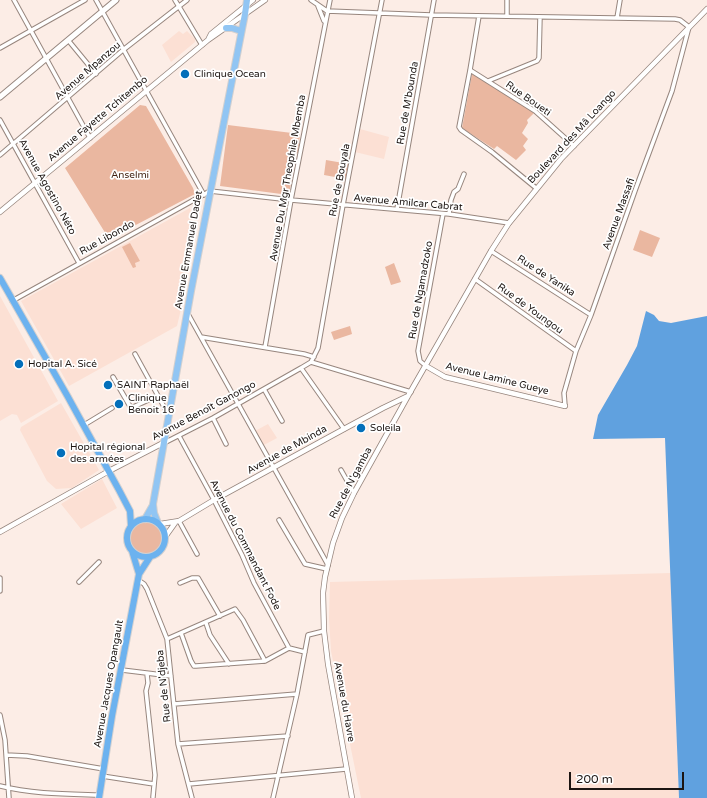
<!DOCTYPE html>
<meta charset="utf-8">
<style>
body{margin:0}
#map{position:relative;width:707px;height:798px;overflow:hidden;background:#fcede6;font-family:"Varela Round",sans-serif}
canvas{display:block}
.scale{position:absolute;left:569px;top:772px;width:115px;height:18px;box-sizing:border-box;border:2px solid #1c1512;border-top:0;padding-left:5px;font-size:12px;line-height:14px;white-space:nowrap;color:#1c1512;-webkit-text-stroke:3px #fff;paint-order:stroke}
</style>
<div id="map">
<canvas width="707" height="798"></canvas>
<div class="scale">200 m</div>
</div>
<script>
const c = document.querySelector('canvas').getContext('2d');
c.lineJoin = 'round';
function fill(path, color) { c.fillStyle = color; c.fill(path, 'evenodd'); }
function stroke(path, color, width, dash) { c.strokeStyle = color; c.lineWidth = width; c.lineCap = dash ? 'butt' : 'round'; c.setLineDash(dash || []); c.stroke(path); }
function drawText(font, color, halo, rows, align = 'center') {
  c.font = font + ' "Varela Round",sans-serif'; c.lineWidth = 3.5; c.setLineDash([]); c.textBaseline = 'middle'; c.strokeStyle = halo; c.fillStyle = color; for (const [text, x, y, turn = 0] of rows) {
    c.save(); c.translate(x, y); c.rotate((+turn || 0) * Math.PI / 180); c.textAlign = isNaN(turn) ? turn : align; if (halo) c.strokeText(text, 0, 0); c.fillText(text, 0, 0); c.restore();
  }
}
fill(new Path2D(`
 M 179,31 L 183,34 L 187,31 L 195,39 L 195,42 L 171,62 L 162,45 Z
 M 360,129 L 389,137 L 384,159 L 355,152 Z
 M 190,208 L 195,233 L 182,305 L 177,326 L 69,386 L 21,301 Z
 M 0,296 L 58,401 L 21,423 L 17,415 L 12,414 L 0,421 Z
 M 61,403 L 99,470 L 72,488 L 56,489 L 47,481 L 20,430 L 21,427 Z
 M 268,424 L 277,438 L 264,445 L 255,431 Z
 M 102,479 L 117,508 L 81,529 L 61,504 Z
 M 671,573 L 679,798 L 361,798 L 331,651 L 329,618 L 330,582 Z`), '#fce0d4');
fill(new Path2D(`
 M 472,74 L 490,83 L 534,113 L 527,120 L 528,123 L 522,133 L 528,139 L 523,146 L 526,150 L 516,160 L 497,146 L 494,149 L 462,128 Z
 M 140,105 L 146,106 L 193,188 L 195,194 L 109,239 L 65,168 Z
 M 228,125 L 300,134 L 298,153 L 289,153 L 288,160 L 294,161 L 289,195 L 220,186 Z
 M 326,160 L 349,164 L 346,179 L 324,175 Z
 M 640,230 L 660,238 L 652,257 L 633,250 Z
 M 130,243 L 140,261 L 135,263 L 136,267 L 133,268 L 122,247 Z
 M 394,263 L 401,282 L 391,285 L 385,267 Z
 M 350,326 L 352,334 L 334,340 L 331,332 Z
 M129 538a17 17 0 1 1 34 0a17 17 0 1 1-34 0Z`), '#eab7a0');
fill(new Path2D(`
 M 646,311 L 654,315 L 659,321 L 671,323 L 707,316 L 707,798 L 679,798 L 665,438 L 593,439 L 598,415 L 627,365 L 637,346 Z`), '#60a1df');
const minor = new Path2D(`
 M 14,0 L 90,138
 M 96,0 L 204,195
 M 175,0 L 202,45
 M 311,0 L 327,11 L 431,15 L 675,19 L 680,20 L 689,27 L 672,91 L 636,188 L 591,315 L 576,351 L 564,393 L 565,406
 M 318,6 L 324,21
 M 479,16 L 470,70 L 459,127 L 461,130 L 492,152 L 536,188
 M 507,16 L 507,0
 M 617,18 L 620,0
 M 68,40 L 96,74
 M 0,48 L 85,0
 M 470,70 L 535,111 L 574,146
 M 488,81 L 537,61 L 539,58 L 540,17
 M 0,120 L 79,263
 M 0,155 L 123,50 L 187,0
 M 397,209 L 434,0
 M 449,214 L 451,200 L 454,192 L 458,189 L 464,174
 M 491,251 L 591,315
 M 475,279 L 576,351
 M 12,301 L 210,191 L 291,200 L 449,214 L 509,223
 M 188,314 L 328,565
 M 201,337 L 304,354 L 314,357
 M 265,347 L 291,200 L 330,0
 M 135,354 L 168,414
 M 311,362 L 411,392
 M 426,366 L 420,361 L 418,351 L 443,214
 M 301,368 L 344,429
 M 113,377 L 131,408 L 157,396
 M 264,389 L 282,421
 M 213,418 L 226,444
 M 84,425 L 112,408
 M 179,436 L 214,500 L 242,555 L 254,583 L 289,648 L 305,652
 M 164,443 L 213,418 L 301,368 L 311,362 L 318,348 L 343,205 L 382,0
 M 341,470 L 354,493
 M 279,520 L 305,564 L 327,569
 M 179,521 L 197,554
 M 0,578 L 0,591
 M 138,580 L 144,584 L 147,589 L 167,639 L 178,744 L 192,798
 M 79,582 L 99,562
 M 180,583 L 192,578 L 198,578 L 220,616
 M 206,623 L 210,635 L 229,664
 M 181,633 L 191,661 L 194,666 L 196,666 L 265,661 L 289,648
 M 167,639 L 235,609 L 243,620 L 265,661
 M 122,670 L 171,676
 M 147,674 L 148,683 L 146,691 L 155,775 L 153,797
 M 174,704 L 297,694
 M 0,715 L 5,740 L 9,798
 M 178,744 L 288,736
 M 6,755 L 27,756 L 104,769
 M 102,776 L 154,784
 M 189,784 L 346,769
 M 0,786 C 32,794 66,794 99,795
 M 273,798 L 297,694 L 308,635 L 324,631`);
const tertiary = new Path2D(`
 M 208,40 L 211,34 L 253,0
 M 0,212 L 208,40 L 265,0
 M 426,366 L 445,377 L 565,406
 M 160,524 L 179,521 L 214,500 L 344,429 L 383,408 L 408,396
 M 0,532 L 109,471 L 163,443
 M 165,537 L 175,523
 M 352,798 L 328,664 L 324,631 L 323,593 L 325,577 L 333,543 L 342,518 L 354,493 L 408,396 L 491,251 L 509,223 L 561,159 L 707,9`);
const secondary = new Path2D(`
 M 0,97 L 116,0`);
const primary = new Path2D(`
 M 226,28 L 232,28 L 241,31
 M 145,519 L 153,505
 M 158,523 L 154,513 L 153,504 L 191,291 L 245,14 L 247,0`);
const trunk = new Path2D(`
 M 0,278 L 68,397 L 119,490 L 130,511 L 131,526
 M127 538a19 19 0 1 1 38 0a19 19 0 1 1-38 0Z
 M 132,551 L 139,574
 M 99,798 L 112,716 L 139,574 L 150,557`);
stroke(minor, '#97867e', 5.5);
stroke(tertiary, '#97867e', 6);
stroke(secondary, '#97867e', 7);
stroke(primary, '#d2d0d0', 8);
stroke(trunk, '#d2d0d0', 8);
stroke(minor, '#fff', 3.5);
stroke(tertiary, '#fff', 4.5);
stroke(secondary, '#fff', 5);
stroke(primary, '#91c5f3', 6);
stroke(trunk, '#6cb2ef', 6);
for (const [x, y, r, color] of [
 [185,74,5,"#036fba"],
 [19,364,5,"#036fba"],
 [108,385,5,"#036fba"],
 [119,404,5,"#036fba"],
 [361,428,5,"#036fba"],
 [61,453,5,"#036fba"]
]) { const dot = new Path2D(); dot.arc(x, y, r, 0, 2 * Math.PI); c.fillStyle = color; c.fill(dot); stroke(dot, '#fff', 1.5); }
drawText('10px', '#1c1512', '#fff', [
 ["Avenue Mpanzou",88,71,-41],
 ["Rue Boueti",528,99,35],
 ["Rue de M'bounda",408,103,-80],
 ["Avenue Fayette Tchitembo",98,119,-40],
 ["Boulevard des Mâ Loango",572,137,-47],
 ["Avenue Du Mgr Theophile Mbemba",288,178,-80],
 ["Rue de Bouyala",340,180,-79],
 ["Avenue Agostino Néto",47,187,61],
 ["Avenue Amilcar Cabrat",408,203,5],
 ["Avenue Massafi",619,214,-70],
 ["Rue Libondo",107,238,-29],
 ["Avenue Emmanuel Dadet",189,250,-80],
 ["Rue de Yanika",546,276,33],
 ["Rue de Ngamadzoko",421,290,-80],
 ["Rue de Youngou",530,309,36],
 ["Avenue Lamine Gueye",497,379,14],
 ["Avenue Benoît Ganongo",204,411,-28],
 ["Avenue de Mbinda",287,450,-29],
 ["Rue de N'gamba",351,483,-62],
 ["Avenue du Commandant Fode",245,545,63],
 ["Avenue Jacques Opangault",109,684,-80],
 ["Rue de N'djeba",164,686,-96],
 ["Avenue du Havre",344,702,80]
]);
drawText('10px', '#1c1512', '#fff', [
 ["Clinique Ocean",194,74],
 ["Hopital A. Sicé",28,364],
 ["SAINT Raphaël",117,385],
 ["Clinique",128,398],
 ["Benoit 16",128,410],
 ["Soleila",370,428],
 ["Hopital régional",70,447],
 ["des armées",70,459]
], 'left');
drawText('10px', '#401f0f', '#fff', [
 ["Anselmi",130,175]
]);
</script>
